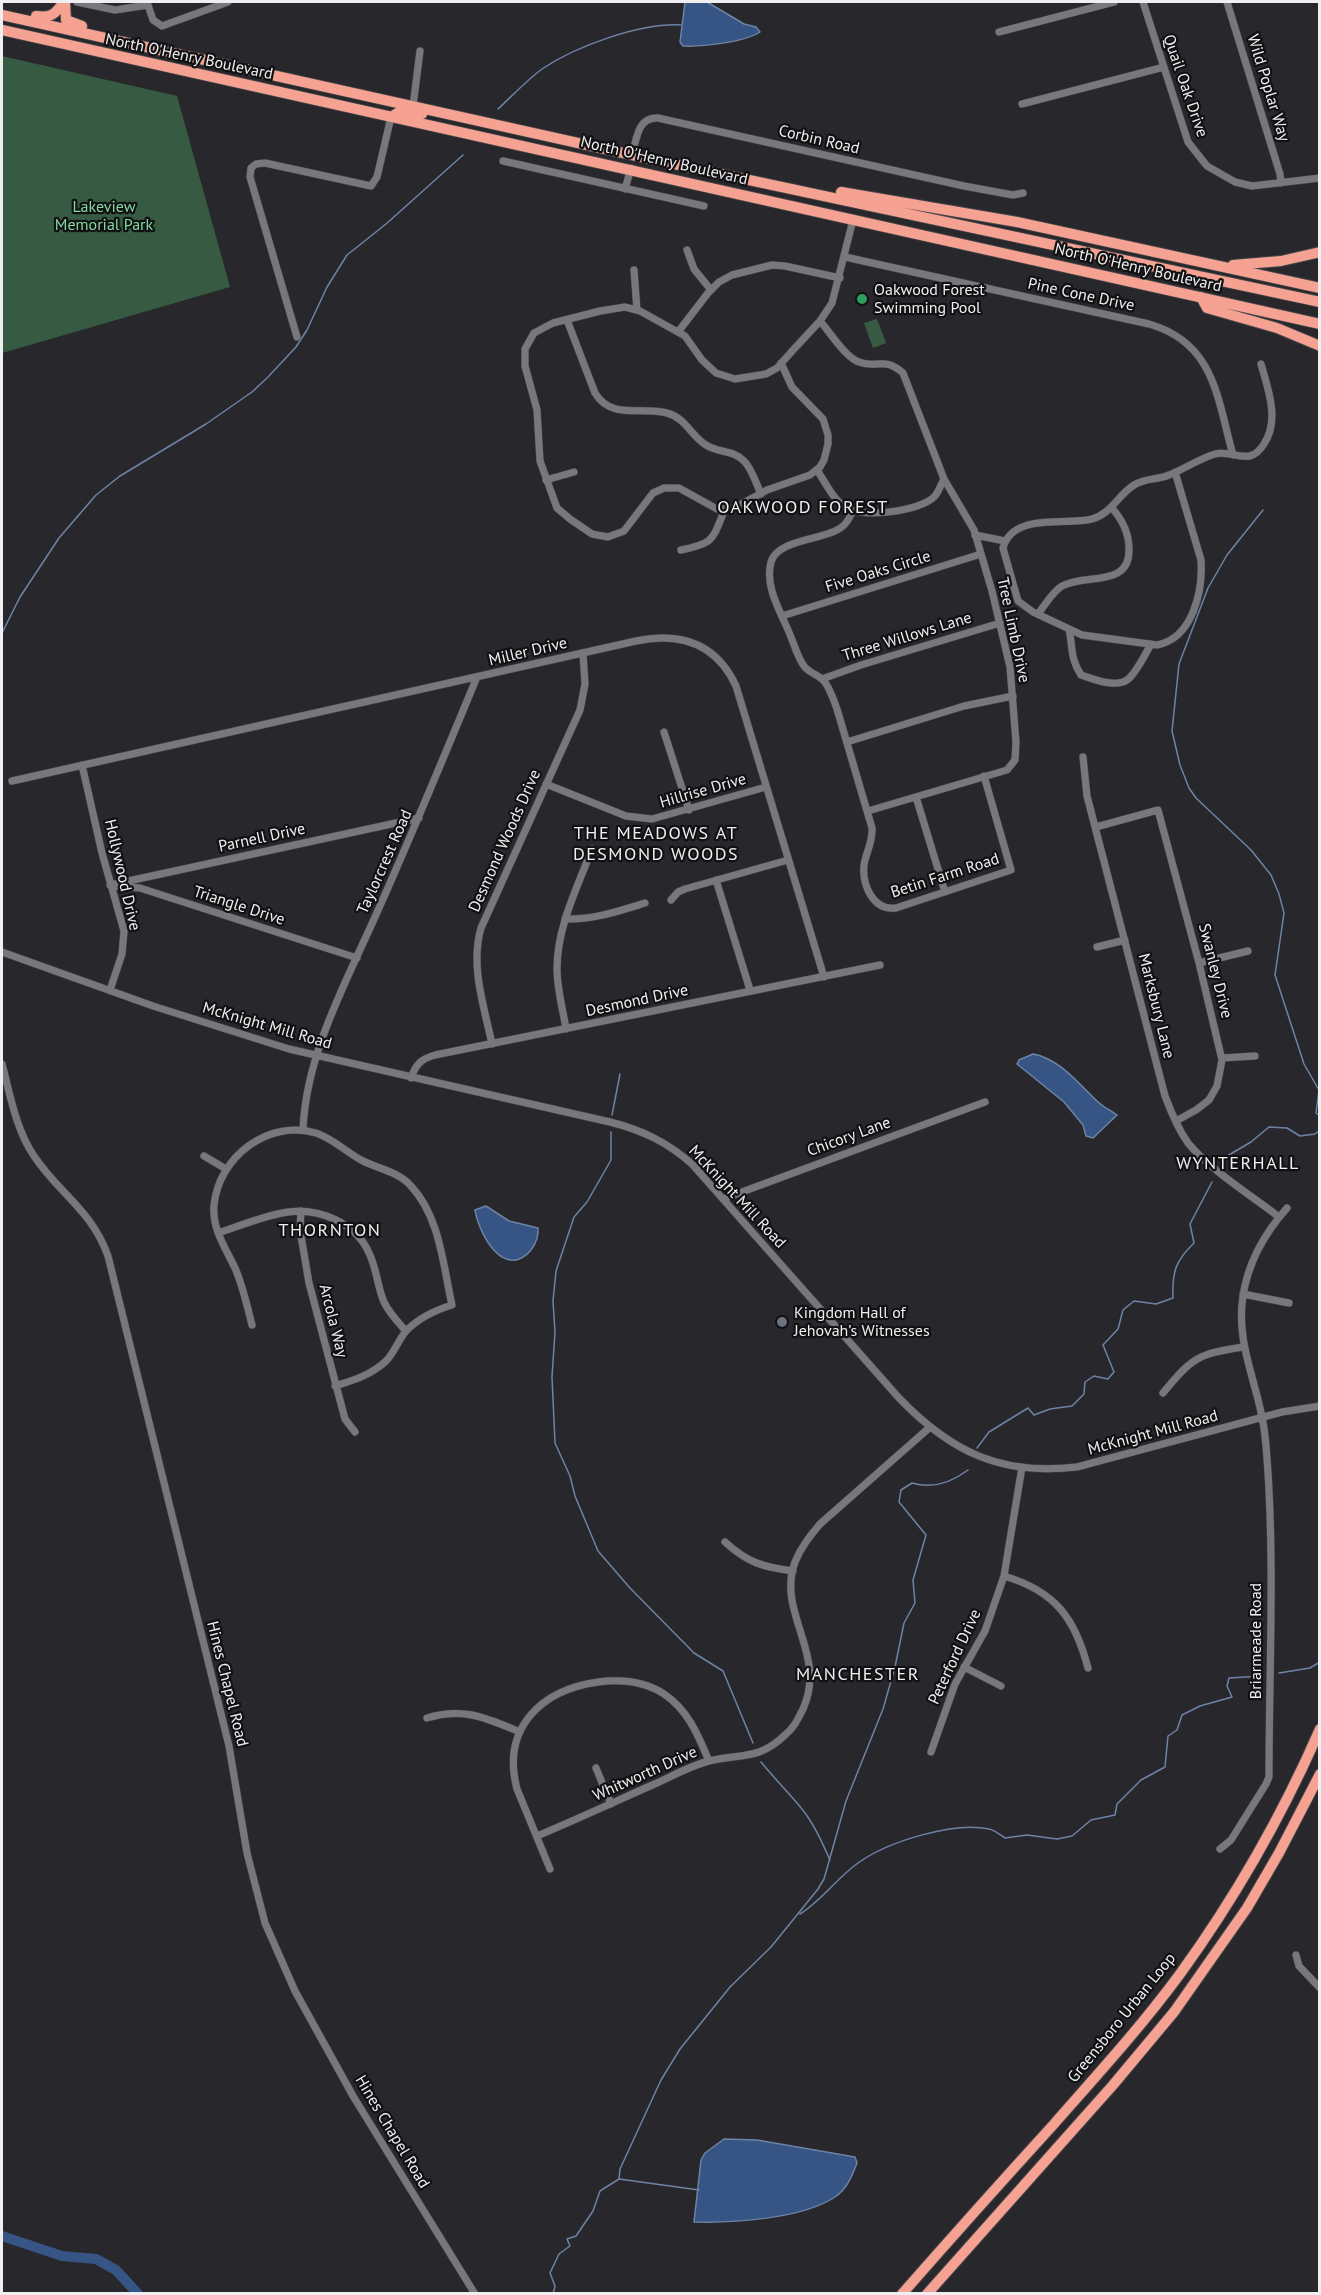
<!DOCTYPE html>
<meta charset="utf-8">
<style>
body{margin:0}
#map{position:relative;width:1321px;height:2295px;overflow:hidden;background:#28282c;font-family:"PT Sans",sans-serif}
canvas{display:block}
.frame{position:absolute;inset:0;border:3px solid #efeff1;pointer-events:none}
</style>
<div id="map">
<canvas width="1321" height="2295"></canvas>
<div class="frame"></div>
</div>
<script>
const c = document.querySelector('canvas').getContext('2d');
c.lineJoin = 'round';
function fill(path, color) { c.fillStyle = color; c.fill(path, 'evenodd'); }
function stroke(path, color, width, dash) { c.strokeStyle = color; c.lineWidth = width; c.lineCap = dash ? 'butt' : 'round'; c.setLineDash(dash || []); c.stroke(path); }
function drawText(font, color, halo, rows, align = 'center') {
  c.font = font + ' "PT Sans",sans-serif'; c.lineWidth = 4.5; c.setLineDash([]); c.textBaseline = 'middle'; c.strokeStyle = halo; c.fillStyle = color; for (const [text, x, y, turn = 0] of rows) {
    c.save(); c.translate(x, y); c.rotate((+turn || 0) * Math.PI / 180); c.textAlign = isNaN(turn) ? turn : align; if (halo) c.strokeText(text, 0, 0); c.fillText(text, 0, 0); c.restore();
  }
}
fill(new Path2D(`
 M 2,56 L 177,96 L 230,287 L 2,353 Z
 M 877,319 L 886,343 L 873,348 L 864,323 Z`), '#365b42');
const water = new Path2D(`
 M 685,2 L 707,2 L 744,24 L 756,27 L 760,32 C 745,42 702,47 683,46 L 680,42 Z
 M 1033,1054 C 1060,1059 1078,1083 1097,1101 C 1103,1107 1110,1110 1117,1115 L 1093,1138 L 1086,1136 L 1083,1125 L 1064,1102 L 1017,1064 L 1019,1060 Z
 M 486,1206 L 509,1221 L 538,1228 C 539,1237 536,1243 531,1250 C 505,1281 479,1235 475,1210 Z
 M 724,2139 L 757,2140 L 855,2157 L 857,2163 C 852,2176 847,2189 835,2197 C 802,2219 733,2223 694,2222 L 701,2160 L 705,2153 Z`);
fill(water, '#365585');
stroke(water, '#6e83a5', 1.5);
stroke(new Path2D(`
 M 498,109 C 512,96 526,81 542,69 C 576,46 640,23 681,25
 M 1263,510 L 1227,555 L 1208,588 L 1179,664 L 1172,731 L 1180,765 L 1189,788 L 1196,798 L 1251,850 L 1271,875 L 1279,894 L 1284,913 L 1275,975 L 1304,1064 L 1319,1090 L 1316,1113 L 1320,1116
 M 2,633 L 20,597 L 59,538 L 96,495 L 120,476 L 206,424 L 252,392 L 268,377 L 296,347 L 307,330 L 327,287 L 347,255 L 386,224 L 463,155
 M 612,1115 L 620,1074
 M 611,1132 L 611,1160 L 587,1202 L 574,1217 L 556,1271 L 553,1301 L 555,1332 L 552,1377 L 555,1443 L 570,1476 L 575,1496 L 598,1551 L 630,1588 L 694,1653 L 723,1671 L 753,1743
 M 1222,1159 L 1251,1142 L 1269,1127 L 1287,1128 L 1300,1136 L 1315,1134 L 1320,1130
 M 977,1448 L 989,1432 L 1028,1408 L 1034,1415 L 1050,1409 L 1072,1406 L 1084,1394 L 1085,1382 L 1094,1376 L 1108,1379 L 1114,1372 L 1103,1345 L 1118,1329 L 1123,1310 L 1134,1301 L 1156,1304 L 1173,1298 C 1172,1273 1175,1261 1194,1243 L 1190,1224 L 1212,1182
 M 1279,1673 L 1310,1668 L 1320,1662
 M 761,1762 C 774,1778 789,1793 802,1809 C 814,1824 822,1842 830,1860
 M 800,1914 C 822,1900 837,1878 858,1863 C 887,1842 954,1821 989,1829 C 995,1830 1000,1835 1005,1838 L 1027,1835 L 1057,1839 L 1072,1836 L 1091,1820 L 1115,1815 L 1117,1804 L 1141,1780 L 1165,1767 L 1168,1736 L 1177,1730 L 1182,1715 L 1200,1706 L 1232,1697 L 1227,1686 L 1229,1678 L 1262,1676
 M 619,2179 L 620,2169 L 661,2080 L 680,2049 L 730,1987 L 771,1947 L 818,1889 L 824,1879 L 846,1801 L 883,1709 L 895,1667 L 904,1623 L 915,1603 L 913,1580 L 926,1535 L 899,1502 L 901,1490 L 912,1483 C 932,1489 952,1482 968,1470
 M 553,2294 L 555,2286 L 550,2273 L 559,2254 L 570,2246 L 567,2239 L 576,2236 L 593,2211 L 600,2191 L 619,2179 L 699,2190`), '#6e83a5', 1.5);
stroke(new Path2D(`
 M 2,2236 L 62,2256 L 96,2259 L 116,2270 L 138,2294`), '#365585', 10);
const minor = new Path2D(`
 M 77,2 L 115,10 L 148,5
 M 147,2 L 153,20 L 162,26 L 228,2
 M 1143,2 L 1188,142 L 1207,166 L 1235,182 L 1252,186 L 1320,178
 M 1227,2 L 1280,174 L 1281,183
 M 999,32 L 1114,2
 M 1022,104 L 1164,67
 M 413,106 L 420,51
 M 632,155 C 637,139 637,117 658,118 L 964,186 L 1013,195 L 1023,193
 M 503,161 L 704,206
 M 625,189 L 631,168
 M 687,250 L 694,269 L 711,290
 M 845,257 L 1149,324 C 1215,343 1217,398 1233,455
 M 634,270 L 637,310
 M 567,320 L 595,393 C 611,420 641,406 667,413 C 686,418 691,436 706,445 C 718,453 734,450 744,461 C 752,469 756,483 761,494
 M 678,332 L 708,293 L 719,282 L 732,275 L 772,265 L 785,266 L 840,278
 M 297,337 L 250,177 L 251,168 L 256,164 L 265,163 L 371,186 L 377,177 L 391,117
 M 781,363 L 792,387 L 823,419 L 828,435 L 828,444 L 824,460 L 820,467 L 810,475 L 767,490 L 734,508 L 717,509 L 679,488 L 664,488 L 653,493 L 624,531 L 608,537 L 592,534 L 570,519 L 557,508 L 540,461 L 537,410 L 525,366 L 525,349 L 534,333 L 553,323 L 600,311 L 625,307 L 640,311 L 685,336 L 702,360 L 716,373 L 735,379 L 766,374 L 777,368 L 794,349 L 820,321 L 832,303 L 853,220
 M 817,470 C 825,482 833,499 845,507 C 862,519 922,511 935,496 C 939,491 941,484 944,479 L 903,373 C 883,356 877,369 859,362 C 845,357 830,332 820,321
 M 1175,472 L 1201,560 C 1203,591 1193,638 1157,645 L 1082,635 L 1033,612 L 1018,601 L 1003,548 C 1013,512 1065,526 1092,519 C 1111,514 1119,494 1134,485 C 1145,478 1157,480 1169,475 C 1185,469 1198,459 1215,454 C 1234,449 1249,468 1264,444 C 1280,420 1268,389 1261,364
 M 546,480 L 574,472
 M 853,511 C 850,516 848,522 843,526 C 826,541 778,538 771,562 C 764,587 782,614 791,637 C 795,647 798,658 804,666 C 809,673 817,674 823,680 C 830,687 833,699 837,709 L 872,828 C 873,842 866,852 864,865 C 862,885 873,911 896,908 L 1011,870 L 984,776
 M 975,535 L 1005,541
 M 681,550 C 715,543 712,540 725,509
 M 1038,614 C 1045,605 1053,591 1062,586 C 1086,573 1130,588 1129,549 C 1129,533 1122,519 1111,507
 M 782,616 L 981,554
 M 1069,629 C 1073,648 1070,658 1081,675 C 1093,679 1115,688 1127,680 C 1135,675 1146,653 1151,644
 M 822,679 L 861,665 L 1000,623
 M 664,732 L 689,810
 M 847,742 L 964,706 L 1013,696
 M 1083,757 L 1087,796 L 1165,1096 C 1171,1112 1178,1129 1188,1143 C 1209,1169 1252,1196 1279,1217
 M 82,765 L 102,853 L 124,931 L 122,954 L 110,990
 M 12,781 L 636,641 C 680,632 716,643 736,686 L 824,977
 M 546,784 L 626,816 L 652,819 L 766,787
 M 916,797 L 945,892
 M 868,811 L 1007,770 L 1015,760 L 1016,742 L 1010,667 L 992,591 L 974,530 L 944,479
 M 1096,827 L 1158,810 L 1199,963 L 1222,1060 L 1217,1086 L 1209,1100 L 1196,1110 L 1176,1121
 M 716,880 L 750,990
 M 110,885 L 419,818
 M 116,886 L 140,888 L 357,958
 M 671,900 L 678,892 L 685,889 L 788,860
 M 565,919 C 593,920 619,911 645,903
 M 1097,947 L 1125,940
 M 2,952 L 153,1006 L 289,1049 L 610,1122 C 642,1130 667,1142 692,1164 L 899,1398 C 951,1452 1001,1476 1077,1467 L 1282,1412 L 1320,1406
 M 1199,963 L 1248,951
 M 566,1029 C 563,1010 557,989 557,969 C 557,927 577,888 592,849
 M 492,1044 C 484,1006 470,966 481,928 L 580,710 L 585,684 L 583,654
 M 1222,1058 L 1255,1056
 M 2,1064 C 10,1094 16,1130 34,1156 C 60,1195 91,1209 108,1256 L 229,1746 L 247,1853 L 265,1923 L 295,1991 L 353,2096 L 475,2294
 M 411,1078 C 416,1064 421,1059 435,1055 L 880,965
 M 303,1130 C 306,1052 348,979 379,908 C 413,832 445,754 477,677
 M 204,1156 L 226,1169
 M 723,1199 L 985,1102
 M 301,1211 L 300,1230 L 309,1283 L 345,1419 L 355,1432
 M 218,1233 C 240,1226 265,1215 288,1212 C 320,1208 356,1223 369,1253 C 377,1269 377,1286 384,1302 C 389,1313 398,1322 406,1331
 M 1243,1294 L 1289,1303
 M 252,1325 C 247,1306 243,1286 235,1268 C 225,1247 212,1229 214,1205 C 219,1156 269,1119 316,1133 C 334,1139 347,1153 363,1161 C 379,1169 399,1172 411,1186 C 440,1217 443,1265 452,1305 C 436,1310 419,1318 407,1330 C 399,1338 395,1352 386,1361 C 371,1375 354,1380 335,1386
 M 1163,1393 C 1192,1358 1197,1354 1243,1347
 M 725,1542 C 748,1563 763,1567 793,1571
 M 1004,1576 C 1055,1591 1075,1618 1088,1668
 M 964,1667 L 1001,1686
 M 427,1718 C 464,1707 486,1718 520,1732
 M 931,1752 L 955,1684 L 985,1631 L 1004,1576 L 1022,1467
 M 596,1768 L 611,1804
 M 537,1836 C 575,1820 612,1803 650,1786 C 669,1778 689,1766 709,1761 C 741,1753 758,1761 785,1735 C 794,1728 798,1719 803,1709 C 828,1654 776,1613 795,1562 C 801,1547 810,1536 820,1524 L 929,1428
 M 1220,1849 L 1231,1840 L 1266,1784 L 1269,1777 C 1269,1671 1275,1563 1267,1458 C 1266,1444 1265,1430 1262,1417 C 1254,1376 1236,1339 1243,1296 C 1248,1262 1264,1234 1287,1208
 M 550,1869 L 517,1789 C 501,1728 541,1690 598,1682 C 621,1679 644,1681 664,1694 C 688,1710 698,1735 709,1761
 M 1296,1955 L 1299,1966 L 1320,1988`);
const highway = new Path2D(`
 M 65,2 L 66,20 L 82,26
 M 2,15 L 632,155 L 1320,302
 M 36,16 C 52,18 55,14 64,2
 M 2,30 L 1320,324
 M 391,117 L 399,112 L 422,114
 M 841,192 L 1017,222 L 1320,288
 M 1233,265 L 1281,261 L 1320,252
 M 1201,297 L 1207,308 L 1277,328 L 1320,346
 M 902,2294 C 952,2237 1003,2180 1054,2124 C 1097,2075 1141,2027 1180,1974 C 1235,1898 1282,1816 1320,1729
 M 927,2294 L 1113,2085 L 1174,2012 L 1247,1908 L 1279,1853 L 1320,1774`);
stroke(minor, '#464649', 8);
stroke(highway, '#464649', 12);
stroke(minor, '#78787c', 7);
stroke(highway, '#f5a292', 10);
for (const [x, y, r, color] of [
 [862,299,6,"#2e9e5b"],
 [782,1322,6,"#6b7280"]
]) { const dot = new Path2D(); dot.arc(x, y, r, 0, 2 * Math.PI); c.fillStyle = color; c.fill(dot); stroke(dot, '#111113', 2); }
drawText('16px', '#efeff1', '#111113', [
 ["North O'Henry Boulevard",189,57,12],
 ["Quail Oak Drive",1185,86,71],
 ["Wild Poplar Way",1268,88,73],
 ["Corbin Road",819,140,13],
 ["North O'Henry Boulevard",664,161,13],
 ["North O'Henry Boulevard",1138,268,13],
 ["Pine Cone Drive",1081,295,12],
 ["Five Oaks Circle",878,572,-17],
 ["Tree Limb Drive",1013,630,78],
 ["Three Willows Lane",907,637,-17],
 ["Miller Drive",528,652,-13],
 ["Hillrise Drive",703,791,-16],
 ["Parnell Drive",262,838,-12],
 ["Desmond Woods Drive",505,841,-66],
 ["Taylorcrest Road",385,862,-66],
 ["Hollywood Drive",122,875,77],
 ["Betin Farm Road",945,876,-18],
 ["Triangle Drive",239,906,18],
 ["Swanley Drive",1215,971,76],
 ["Desmond Drive",637,1001,-12],
 ["Marksbury Lane",1156,1006,76],
 ["McKnight Mill Road",267,1026,16],
 ["Chicory Lane",849,1137,-20],
 ["McKnight Mill Road",737,1197,47],
 ["Arcola Way",333,1321,76],
 ["McKnight Mill Road",1153,1433,-15],
 ["Briarmeade Road",1256,1641,-90],
 ["Peterford Drive",955,1657,-65],
 ["Hines Chapel Road",227,1684,76],
 ["Whitworth Drive",645,1774,-24],
 ["Greensboro Urban Loop",1122,2018,-51],
 ["Hines Chapel Road",392,2132,59]
]);
drawText('16px', '#83d9a0', '#111113', [
 ["Lakeview",104,207],
 ["Memorial Park",104,225]
]);
drawText('16px', '#efeff1', '#111113', [
 ["Oakwood Forest",874,290],
 ["Swimming Pool",874,308],
 ["Kingdom Hall of",794,1313],
 ["Jehovah’s Witnesses",794,1331]
], 'left');
c.letterSpacing = '1.5px';
drawText('18px', '#efeff1', '#111113', [
 ["OAKWOOD FOREST",803,508],
 ["THE MEADOWS AT",656,834],
 ["DESMOND WOODS",656,855],
 ["WYNTERHALL",1238,1164],
 ["THORNTON",330,1231],
 ["MANCHESTER",858,1675]
]);
c.letterSpacing = '0px';
</script>
